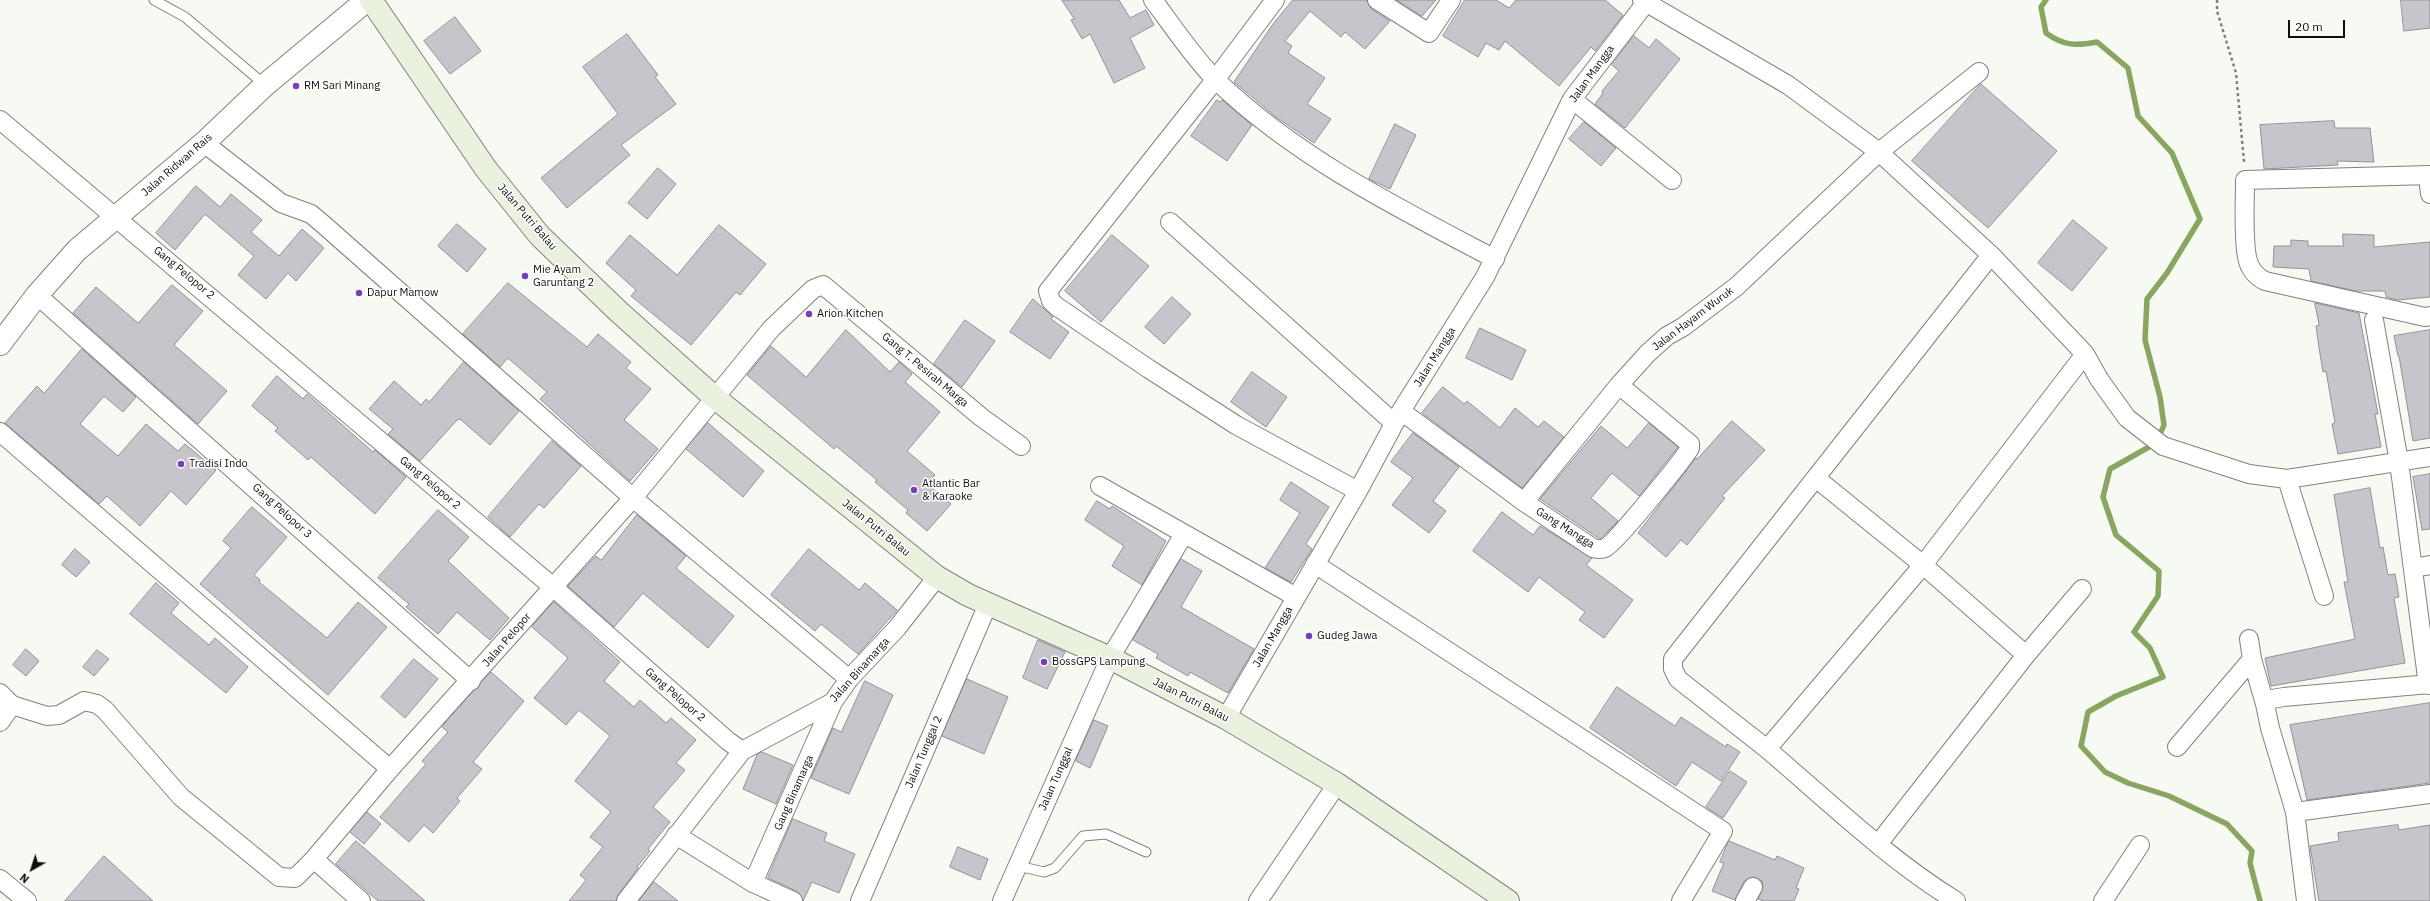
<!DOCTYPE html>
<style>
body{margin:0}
#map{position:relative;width:2430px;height:901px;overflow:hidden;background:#f6faf3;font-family:"IBM Plex Sans",sans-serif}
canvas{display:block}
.north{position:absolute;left:12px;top:849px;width:40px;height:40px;-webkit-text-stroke:3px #fff;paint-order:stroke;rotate:219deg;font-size:11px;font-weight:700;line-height:16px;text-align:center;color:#0e0f0d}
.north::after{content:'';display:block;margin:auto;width:14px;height:18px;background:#0e0f0d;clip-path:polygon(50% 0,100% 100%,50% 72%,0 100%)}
.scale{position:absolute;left:2288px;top:20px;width:57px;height:18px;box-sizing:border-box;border:2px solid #0e0f0d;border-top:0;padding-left:5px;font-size:12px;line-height:14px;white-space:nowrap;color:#0e0f0d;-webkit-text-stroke:3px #fff;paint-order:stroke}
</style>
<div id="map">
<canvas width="2430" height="901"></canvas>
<div class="north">N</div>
<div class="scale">20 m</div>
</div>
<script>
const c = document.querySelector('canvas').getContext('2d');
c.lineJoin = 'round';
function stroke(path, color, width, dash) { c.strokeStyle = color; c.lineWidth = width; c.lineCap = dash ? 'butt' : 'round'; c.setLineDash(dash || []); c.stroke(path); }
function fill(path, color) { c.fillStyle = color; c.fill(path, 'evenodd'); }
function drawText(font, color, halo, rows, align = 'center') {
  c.font = font + ' "IBM Plex Sans",sans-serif'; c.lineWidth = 3; c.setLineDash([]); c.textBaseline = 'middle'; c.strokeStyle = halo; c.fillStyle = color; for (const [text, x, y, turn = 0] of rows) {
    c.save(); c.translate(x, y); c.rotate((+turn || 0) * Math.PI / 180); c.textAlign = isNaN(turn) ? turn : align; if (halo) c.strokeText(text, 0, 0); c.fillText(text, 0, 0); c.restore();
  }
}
stroke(new Path2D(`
 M 2046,0 L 2041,7 L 2046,33 C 2064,46 2076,46 2097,42 L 2128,68 L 2138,116 L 2172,153 L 2200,219 L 2167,273 L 2147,299 L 2145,340 L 2160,397 L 2164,425 L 2156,443 L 2110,469 L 2103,497 L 2116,535 L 2159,571 L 2158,596 L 2134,632 L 2150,648 L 2163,677 L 2116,696 L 2088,712 L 2081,746 L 2105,772 L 2128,783 L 2169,796 L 2227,824 L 2252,851 L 2250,863 L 2260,901`), '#89a660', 5.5);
const building = new Path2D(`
 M 1062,0 L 1119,0 L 1130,18 L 1146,10 L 1154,25 L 1130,38 L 1145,68 L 1114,83 L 1090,34 L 1082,39 L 1071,20 L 1074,19 Z
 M 1293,0 L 1367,0 L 1371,9 L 1390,21 L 1365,49 L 1345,32 L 1341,37 L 1310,11 L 1285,41 L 1292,46 L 1288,53 L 1325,78 L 1307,104 L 1331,119 L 1314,143 L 1276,117 L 1234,82 L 1273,24 Z
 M 1397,0 L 1436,0 L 1422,16 Z
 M 1465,0 L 1496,0 L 1509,8 L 1516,0 L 1605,0 L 1623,15 L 1595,51 L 1591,47 L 1559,86 L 1505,41 L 1499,50 L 1486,43 L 1478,57 L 1443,36 Z
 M 2401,0 L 2430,0 L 2430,28 L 2404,31 Z
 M 455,17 L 481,51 L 450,74 L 424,41 Z
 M 627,34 L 658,75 L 655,77 L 676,104 L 621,145 L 630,155 L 567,208 L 541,178 L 618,114 L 583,67 Z
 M 1634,36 L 1649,48 L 1656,39 L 1680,59 L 1625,128 L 1595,104 L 1603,93 L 1602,91 L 1619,71 L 1612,65 Z
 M 1981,84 L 2057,151 L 1988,228 L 1912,161 Z
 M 1217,100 L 1220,102 L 1222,100 L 1252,125 L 1227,161 L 1191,136 Z
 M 2334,121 L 2335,128 L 2370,128 L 2374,162 L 2337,161 L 2338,165 L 2264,169 L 2260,125 Z
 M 1584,122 L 1616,148 L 1601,166 L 1569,139 Z
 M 1395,124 L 1416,135 L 1390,189 L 1369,179 Z
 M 658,168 L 676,184 L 647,219 L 628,203 Z
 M 196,186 L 220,207 L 231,194 L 262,220 L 251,232 L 279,256 L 302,229 L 324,248 L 296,281 L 288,273 L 266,299 L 238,275 L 254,256 L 205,214 L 175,250 L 156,233 Z
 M 2073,220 L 2107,248 L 2072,291 L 2038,263 Z
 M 457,224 L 486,249 L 467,272 L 438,246 Z
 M 719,225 L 766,264 L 740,295 L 736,292 L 691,345 L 631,296 L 636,290 L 606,263 L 630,235 L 677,275 Z
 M 2343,234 L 2374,235 L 2374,247 L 2430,242 L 2430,297 L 2397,300 L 2386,297 L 2385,291 L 2355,291 L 2311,281 L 2309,269 L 2273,267 L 2274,246 L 2291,246 L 2291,240 L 2308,241 L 2308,246 L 2343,246 Z
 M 1112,235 L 1149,266 L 1101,322 L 1065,291 Z
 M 508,283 L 587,347 L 598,334 L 631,362 L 626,368 L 651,389 L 624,420 L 658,449 L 630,481 L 540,399 L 547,392 L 508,358 L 500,367 L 463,334 Z
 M 172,285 L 203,311 L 174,345 L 227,391 L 198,424 L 73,313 L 96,287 L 138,323 Z
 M 1172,297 L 1191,314 L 1164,344 L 1145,327 Z
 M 1033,299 L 1053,317 L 1051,319 L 1069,332 L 1050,359 L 1010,332 Z
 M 2315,303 L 2359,313 L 2378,414 L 2375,414 L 2381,447 L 2338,454 L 2332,424 L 2335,423 L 2326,371 L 2323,372 L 2319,348 L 2316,326 L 2319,325 Z
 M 965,320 L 995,341 L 962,387 L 934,364 Z
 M 1480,328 L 1526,350 L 1512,380 L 1466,358 Z
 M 846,330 L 890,372 L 899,362 L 912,374 L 905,382 L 940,412 L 907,451 L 935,475 L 927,484 L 951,504 L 927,531 L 906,513 L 908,510 L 875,482 L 877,480 L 836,446 L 834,449 L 747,375 L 771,346 L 806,377 Z
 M 2430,330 L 2430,438 L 2413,441 L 2399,356 L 2398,356 L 2394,336 Z
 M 82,349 L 136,397 L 123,412 L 104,396 L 80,424 L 118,456 L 146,424 L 178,451 L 185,444 L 216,470 L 186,505 L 171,491 L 140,526 L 107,496 L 99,504 L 5,423 L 37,386 L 44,393 Z
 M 464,362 L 519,411 L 490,445 L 460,419 L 457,420 L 420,461 L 388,434 L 393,429 L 369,409 L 394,381 L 421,405 L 426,399 L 429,402 Z
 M 1252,372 L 1287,397 L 1266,427 L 1231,402 Z
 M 277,376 L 303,399 L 307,394 L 373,452 L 375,450 L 406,477 L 375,514 L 311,457 L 308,460 L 275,431 L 278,428 L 252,406 Z
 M 1443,387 L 1464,404 L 1467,401 L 1500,428 L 1515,408 L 1538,427 L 1544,421 L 1564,437 L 1522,488 L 1422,413 Z
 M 1732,421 L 1765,450 L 1722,496 L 1725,498 L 1687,545 L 1681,540 L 1666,557 L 1638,533 L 1696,458 L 1697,459 Z
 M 708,423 L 764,471 L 743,497 L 686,449 Z
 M 1649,423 L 1678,447 L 1639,496 L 1612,473 L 1591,498 L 1618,521 L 1600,539 L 1540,499 L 1601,426 L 1627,448 Z
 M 1413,433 L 1459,467 L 1433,501 L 1446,511 L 1429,533 L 1392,505 L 1413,478 L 1391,462 Z
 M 552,441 L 581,466 L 544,508 L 539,504 L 510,537 L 488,517 Z
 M 2430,474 L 2430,529 L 2422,530 L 2413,477 Z
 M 1291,482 L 1329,507 L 1306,544 L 1312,549 L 1291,582 L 1265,568 L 1300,513 L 1280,500 Z
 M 2370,488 L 2380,548 L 2383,547 L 2388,575 L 2395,574 L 2399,597 L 2394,598 L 2405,663 L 2271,686 L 2265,658 L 2355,639 L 2344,582 L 2348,582 L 2334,495 Z
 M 1097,501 L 1110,509 L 1112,506 L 1166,541 L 1142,585 L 1112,566 L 1124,546 L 1085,520 Z
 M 252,507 L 287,537 L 254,575 L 260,580 L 259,582 L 327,638 L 358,602 L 387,627 L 328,695 L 200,584 L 231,548 L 223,541 Z
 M 438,510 L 469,537 L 448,561 L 509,618 L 490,640 L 457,612 L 438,634 L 406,607 L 409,604 L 378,578 Z
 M 1502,512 L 1533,535 L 1540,526 L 1592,558 L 1586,565 L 1633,600 L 1604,638 L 1579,620 L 1585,612 L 1539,577 L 1528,592 L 1473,551 Z
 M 637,515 L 686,556 L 676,568 L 734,616 L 708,648 L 643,593 L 614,627 L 568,586 L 596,556 L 601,560 Z
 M 75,549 L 90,562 L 76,577 L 62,565 Z
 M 809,549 L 859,590 L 865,583 L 897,610 L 858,654 L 821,624 L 815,631 L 771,595 Z
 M 1181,559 L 1202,571 L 1181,607 L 1254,649 L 1228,693 L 1190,672 L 1188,676 L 1156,658 L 1158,654 L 1133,640 Z
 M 156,583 L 179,603 L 171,613 L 209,645 L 215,638 L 248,667 L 226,693 L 130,614 Z
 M 554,602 L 620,662 L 604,681 L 634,707 L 640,700 L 666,723 L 671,718 L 696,740 L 676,763 L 685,770 L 653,807 L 670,822 L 648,849 L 650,851 L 637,867 L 638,868 L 618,895 L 616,901 L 569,901 L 586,880 L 580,875 L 603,847 L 590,837 L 611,812 L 575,781 L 610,736 L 579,710 L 566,725 L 534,698 L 568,658 L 532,627 Z
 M 1038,640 L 1065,652 L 1047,689 L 1023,678 Z
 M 26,649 L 39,661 L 26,676 L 13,665 Z
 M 97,650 L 109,659 L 94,676 L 83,667 Z
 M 414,659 L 438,679 L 405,718 L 381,697 Z
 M 491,672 L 524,701 L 473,762 L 482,769 L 457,798 L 460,801 L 433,833 L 424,825 L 409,842 L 380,817 L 426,764 L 422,761 L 448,732 L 442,727 Z
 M 967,679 L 1008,697 L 984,754 L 942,736 Z
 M 865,681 L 893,695 L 849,794 L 811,778 L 833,728 L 841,732 Z
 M 1617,687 L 1675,726 L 1681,717 L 1726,747 L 1727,744 L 1740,752 L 1721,781 L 1692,762 L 1676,786 L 1590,728 Z
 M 2430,703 L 2430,783 L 2307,800 L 2290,725 Z
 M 1094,720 L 1108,726 L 1090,768 L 1076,761 Z
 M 762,752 L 793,765 L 776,804 L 743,789 L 757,755 Z
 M 1730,771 L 1747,782 L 1723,818 L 1706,807 Z
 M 367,812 L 381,824 L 364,844 L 350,832 Z
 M 793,819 L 827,833 L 824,841 L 855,854 L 839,893 L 812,882 L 803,901 L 798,892 L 768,878 Z
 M 2398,825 L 2399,830 L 2430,825 L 2430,901 L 2319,901 L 2310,846 L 2339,841 L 2338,833 Z
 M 356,841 L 425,901 L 378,901 L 336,864 Z
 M 1729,841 L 1775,860 L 1777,856 L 1804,868 L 1796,888 L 1799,889 L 1794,901 L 1764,901 L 1758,899 L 1763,887 L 1762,881 L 1753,877 L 1744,881 L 1735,900 L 1712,891 L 1724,863 L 1720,862 Z
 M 958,847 L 988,859 L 980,880 L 950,867 Z
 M 104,856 L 153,901 L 65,901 Z
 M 654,882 L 678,901 L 639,901 Z`);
fill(building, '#c7c5cc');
stroke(building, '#939197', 1);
const service = new Path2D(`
 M 154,0 L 185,17 L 265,85
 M 1018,866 L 1044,872 L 1055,868 L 1083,836 L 1106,834 L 1146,852`);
const minor = new Path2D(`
 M 1153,0 C 1172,25 1195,60 1217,81 C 1296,157 1398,208 1495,259
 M 1275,0 L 1215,80 L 1048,291 L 1051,301 L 1056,306 L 1149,369 L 1236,425 L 1358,491
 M 1377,0 L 1429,33 L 1451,0
 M 1642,0 L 1788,85 L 1879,152 L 1991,255 L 2085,354 L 2099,379 L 2127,418 L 2163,446 L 2249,474 L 2287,479 L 2430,457
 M 1572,99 L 1672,180
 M 0,120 L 553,587 L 728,741 L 742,751
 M 204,143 L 281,203 L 311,214 L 324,225 L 633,498 L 849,679
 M 2430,175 L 2245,180 C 2245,202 2243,236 2247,257 C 2249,268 2255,276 2265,281 L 2425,317 L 2430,316
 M 2428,176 L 2430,194
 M 1170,222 L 1394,423
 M 1991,255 L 1673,659 L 1673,669 L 1678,679 L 1767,749 L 1923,565 L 2085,354
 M 37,295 L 471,681
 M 2374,320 L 2399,462 L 2428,685
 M 1401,411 L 1524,502 L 1593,548 C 1597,549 1601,550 1605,548 C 1615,544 1682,461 1690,448 L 1690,444 L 1619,385
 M 0,432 L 390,769
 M 1817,479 L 1923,565 L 2026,655 L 1878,844
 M 2287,479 L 2324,596
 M 1100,486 L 1296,597
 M 1524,502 L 1619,385 L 1648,353 L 1667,336 L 1683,327 L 1737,286 L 1879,152 L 1979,72
 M 1315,564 L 1723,831 L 1681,901
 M 2413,568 L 2430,565
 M 2249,639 L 2252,659 L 2265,704
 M 2026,655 L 2082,589
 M 0,693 L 12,705 L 47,716 L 59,715 L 84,701 L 97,704 L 105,710 L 181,797 L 279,877 L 295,878 L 314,859 L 390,769 L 633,498 L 771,329 L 813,289 L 823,285 L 981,417 L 1021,446
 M 1226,718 L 1358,491 L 1401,411 L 1485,277 L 1572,99 L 1648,0
 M 0,722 L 12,705
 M 2177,747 L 2252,659
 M 1767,749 C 1828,801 1888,859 1956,901
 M 2295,812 L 2430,794
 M 676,835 L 753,883 L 793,901
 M 314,859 L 361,901
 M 0,879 L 27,901
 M 753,883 L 833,702
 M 626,901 L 742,751 L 833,702 L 849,679 L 897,628 L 937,577
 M 860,901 L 988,604
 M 1002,901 L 1110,658 L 1184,534
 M 1258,901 L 1337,784
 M 1745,901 L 1753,887
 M 2103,901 L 2140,845
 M 2306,901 L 2295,812 L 2270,728 L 2265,704 L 2272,699 L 2284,697 L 2430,684`);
const tertiary = new Path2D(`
 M 0,344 L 37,295 L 77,250 L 204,143 L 265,85 L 367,0`);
const secondary = new Path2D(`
 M 371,0 L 486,169 L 540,236 L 619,312 L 714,397 L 937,577 L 968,595 L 1110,658 L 1226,718 L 1337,784 L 1508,901`);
stroke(service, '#80837d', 11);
stroke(minor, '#80837d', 20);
stroke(tertiary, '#80837d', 24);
stroke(secondary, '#80837d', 24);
stroke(new Path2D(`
 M 2217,0 L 2217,11 L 2236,73 L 2244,162`), '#7e817c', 2.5, [3, 3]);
stroke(service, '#fff', 9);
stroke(minor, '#fff', 18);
stroke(tertiary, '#fff', 22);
stroke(secondary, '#eaf2df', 22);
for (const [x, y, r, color] of [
 [296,86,4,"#7541b8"],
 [525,276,4,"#7541b8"],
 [359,293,4,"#7541b8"],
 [809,314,4,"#7541b8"],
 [181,464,4,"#7541b8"],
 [914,490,4,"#7541b8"],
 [1309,636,4,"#7541b8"],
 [1044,662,4,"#7541b8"]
]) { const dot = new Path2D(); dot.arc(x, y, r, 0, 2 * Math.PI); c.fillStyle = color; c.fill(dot); stroke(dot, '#fff', 1.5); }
drawText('11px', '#0e0f0d', '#fff', [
 ["Jalan Mangga",1592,74,-54],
 ["Jalan Ridwan Rais",177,165,-41],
 ["Jalan Putri Balau",527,217,49],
 ["Gang Pelopor 2",184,273,40],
 ["Jalan Hayam Wuruk",1693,319,-37],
 ["Jalan Mangga",1435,357,-58],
 ["Gang T. Pesirah Marga",925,370,40],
 ["Gang Pelopor 2",430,483,40],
 ["Gang Pelopor 3",282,511,42],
 ["Jalan Putri Balau",876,528,39],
 ["Gang Mangga",1565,528,32],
 ["Jalan Mangga",1273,637,-60],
 ["Jalan Pelopor",507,640,-49],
 ["Jalan Binamarga",860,670,-48],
 ["Gang Pelopor 2",675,695,41],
 ["Jalan Putri Balau",1191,700,27],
 ["Jalan Tunggal 2",924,752,-67],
 ["Jalan Tunggal",1056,779,-66],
 ["Gang Binamarga",794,793,-66]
]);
drawText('11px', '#0e0f0d', '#fff', [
 ["RM Sari Minang",304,86],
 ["Mie Ayam",533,270],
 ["Garuntang 2",533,283],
 ["Dapur Mamow",367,293],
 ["Arion Kitchen",817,314],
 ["Tradisi Indo",189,464],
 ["Atlantic Bar",922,484],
 ["& Karaoke",922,497],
 ["Gudeg Jawa",1317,636],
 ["BossGPS Lampung",1052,662]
], 'left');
</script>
